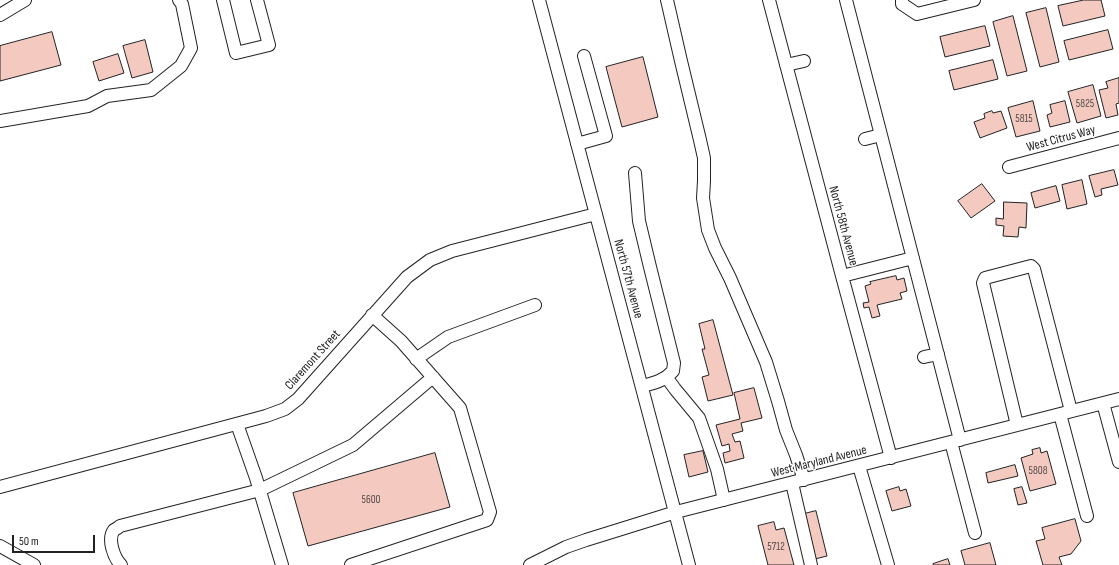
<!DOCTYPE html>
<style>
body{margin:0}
#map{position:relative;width:1119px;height:565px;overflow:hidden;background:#fff;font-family:"Sofia Sans Condensed",sans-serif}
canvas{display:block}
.scale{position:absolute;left:12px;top:535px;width:83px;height:18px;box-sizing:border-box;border:2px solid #222;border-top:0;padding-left:5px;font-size:12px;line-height:14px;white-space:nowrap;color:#222;-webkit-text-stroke:3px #fff;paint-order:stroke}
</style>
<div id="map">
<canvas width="1119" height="565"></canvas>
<div class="scale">50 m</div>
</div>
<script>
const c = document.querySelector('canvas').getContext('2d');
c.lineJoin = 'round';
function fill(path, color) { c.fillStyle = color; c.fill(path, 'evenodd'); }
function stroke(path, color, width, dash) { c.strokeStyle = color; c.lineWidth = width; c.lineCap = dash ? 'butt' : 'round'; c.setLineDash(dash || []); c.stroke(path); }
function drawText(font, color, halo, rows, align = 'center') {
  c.font = font + ' "Sofia Sans Condensed",sans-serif'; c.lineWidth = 3; c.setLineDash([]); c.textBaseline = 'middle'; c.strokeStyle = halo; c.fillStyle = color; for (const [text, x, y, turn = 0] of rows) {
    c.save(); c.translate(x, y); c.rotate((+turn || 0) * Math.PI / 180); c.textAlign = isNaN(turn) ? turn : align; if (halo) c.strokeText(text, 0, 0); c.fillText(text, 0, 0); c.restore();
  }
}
const building = new Path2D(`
 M 1084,0 L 1101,0 L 1105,16 L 1063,26 L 1058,6 Z
 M 1046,8 L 1059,62 L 1040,67 L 1026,13 Z
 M 1013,16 L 1027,71 L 1007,76 L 993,22 Z
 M 985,26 L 990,46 L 945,57 L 940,37 Z
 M 1108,30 L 1113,49 L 1069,60 L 1064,41 Z
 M 52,32 L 61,65 L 0,81 L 0,46 Z
 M 145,40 L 153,72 L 132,78 L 123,46 Z
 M 118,54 L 124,73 L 99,81 L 93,62 Z
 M 643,57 L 658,117 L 622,127 L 606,67 Z
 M 993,60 L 998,79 L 954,90 L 949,71 Z
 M 1119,78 L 1119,103 L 1116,104 L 1118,115 L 1106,118 L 1099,90 L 1108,88 L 1106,82 Z
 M 1093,85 L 1101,116 L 1077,123 L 1068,92 Z
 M 1033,101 L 1040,131 L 1016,137 L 1008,108 Z
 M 1065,101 L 1070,122 L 1050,127 L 1047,115 L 1052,113 L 1050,105 Z
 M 992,111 L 993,113 L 1001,111 L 1007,128 L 980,138 L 974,122 L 985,118 L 984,114 Z
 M 1114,170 L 1118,185 L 1101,189 L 1102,195 L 1095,197 L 1089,176 Z
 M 1082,180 L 1087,204 L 1067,209 L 1062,185 Z
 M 982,184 L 995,201 L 971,218 L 958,201 Z
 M 1056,186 L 1060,201 L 1035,208 L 1031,193 Z
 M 1004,202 L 1027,203 L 1026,228 L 1019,227 L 1018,237 L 1003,236 L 1004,226 L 996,225 L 996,218 L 1003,219 Z
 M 896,276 L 897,280 L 904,278 L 907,291 L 900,293 L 902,299 L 877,305 L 880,316 L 872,318 L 869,307 L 864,308 L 863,303 L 869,302 L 865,286 L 871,284 L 870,282 Z
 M 713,320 L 733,395 L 708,401 L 702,377 L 709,375 L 702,349 L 705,349 L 699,324 Z
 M 754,388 L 762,418 L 741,423 L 743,431 L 732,434 L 735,442 L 740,441 L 744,458 L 725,463 L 723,453 L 730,451 L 729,444 L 722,446 L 716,425 L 740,419 L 734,393 Z
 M 1040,448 L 1041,453 L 1047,451 L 1056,484 L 1030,491 L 1021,458 L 1033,454 L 1032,450 Z
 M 703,451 L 708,472 L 689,477 L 684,455 Z
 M 435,453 L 450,507 L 308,546 L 293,493 Z
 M 1015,465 L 1018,476 L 988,483 L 986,473 Z
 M 899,487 L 900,491 L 906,489 L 911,506 L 892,511 L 886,491 Z
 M 1022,487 L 1027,503 L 1018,505 L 1014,489 Z
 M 816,511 L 827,556 L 815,559 L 804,514 Z
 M 1075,519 L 1081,541 L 1071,554 L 1059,557 L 1062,565 L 1043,565 L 1036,541 L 1045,539 L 1042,528 Z
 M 774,522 L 776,530 L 784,528 L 794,565 L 768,565 L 758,526 Z
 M 990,543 L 996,565 L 965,565 L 961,551 Z
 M 948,559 L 950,565 L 933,565 L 933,564 Z`);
fill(building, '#f3c9c0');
stroke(building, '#222', 1);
const minor = new Path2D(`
 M 223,0 L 236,53 L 269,45 L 257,0
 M 539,0 L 689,565
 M 667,0 L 681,61 L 700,140 L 704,158 L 704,181 L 703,198 L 708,230 L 715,248 L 730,278 L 766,362 L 778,401 L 786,430 L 796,455 L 804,480
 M 769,0 L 842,276 L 891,458
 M 846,0 L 960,440
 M 902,0 L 902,4 L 917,14 L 974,0
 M 0,15 L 25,0
 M 786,65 L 804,61
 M 0,121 L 88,106 L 107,96 L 151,90 L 181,66 L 191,48 L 182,4 L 179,0
 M 865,139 L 881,135
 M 577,144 L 606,136 L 584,56
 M 1009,167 L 1119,138
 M 635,173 L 639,221 L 650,267 L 674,363 L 673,371 C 664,381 654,383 642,386
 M 842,276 L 913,258
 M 924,357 L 938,354
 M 416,359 L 448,337 L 535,305
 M 667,378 L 675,389 L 699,418 L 717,469 L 724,500
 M 1103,403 L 1119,462
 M 1060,414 L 1087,516
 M 237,424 L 256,478 L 282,565
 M 1017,425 L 983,283 L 985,278 L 1031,266 L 1034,269 L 1071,411
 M 951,442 L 975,533
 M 859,466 L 888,565
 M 792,483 L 811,565
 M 0,487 L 266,416 L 285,409 L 298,399 L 407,277 L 430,260 L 452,251 L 596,214
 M 0,546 L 34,565
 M 121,565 C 114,558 107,539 114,530 C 116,529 118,528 120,526 L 260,490 L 353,445 L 433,377
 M 351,565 L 487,520 L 490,512 L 460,408 L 401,341 L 372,315
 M 530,565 L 566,547 L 586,540 L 676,512 L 1119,399`);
stroke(minor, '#222', 14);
stroke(minor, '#fff', 12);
drawText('11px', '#564c4a', null, [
 ["5825",1085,104],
 ["5815",1024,119],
 ["5808",1038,471],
 ["5600",371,500],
 ["5712",776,547]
]);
drawText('13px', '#222', '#fff', [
 ["West Citrus Way",1061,139,-15],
 ["North 58th Avenue",843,226,75],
 ["North 57th Avenue",628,279,75],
 ["Claremont Street",313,360,-48],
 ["West Maryland Avenue",819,462,-14]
]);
</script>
